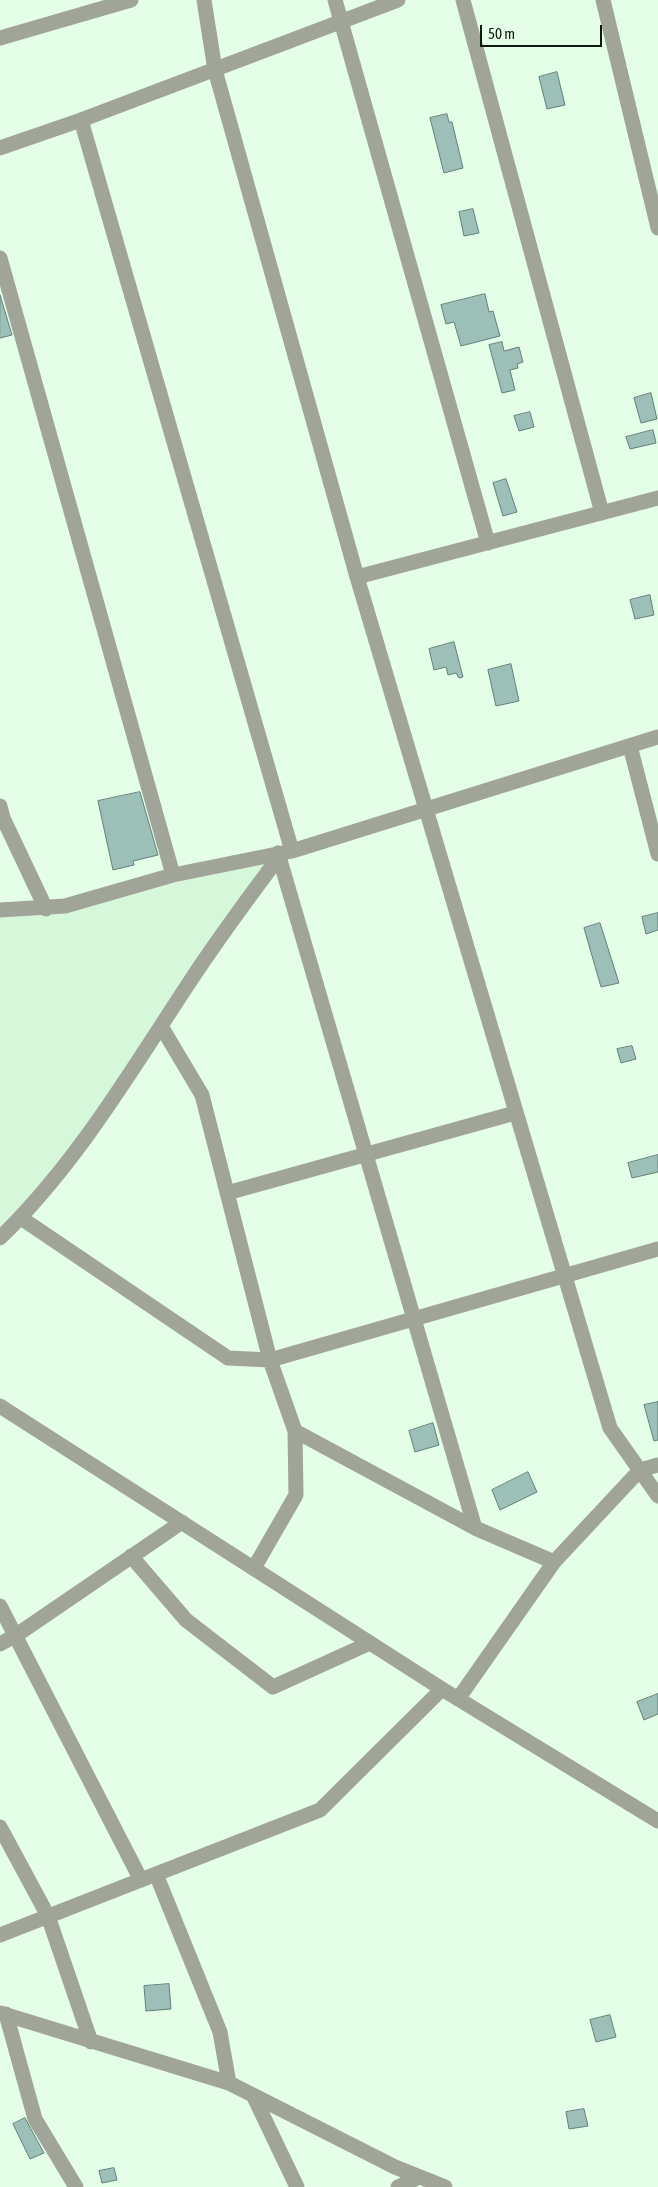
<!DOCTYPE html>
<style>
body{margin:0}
#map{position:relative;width:658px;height:2187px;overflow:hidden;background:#e5fee8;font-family:"Asap Condensed",sans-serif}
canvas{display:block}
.scale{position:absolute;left:480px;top:25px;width:122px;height:22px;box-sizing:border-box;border:2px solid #101911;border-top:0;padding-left:6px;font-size:15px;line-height:18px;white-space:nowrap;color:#101911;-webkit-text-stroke:4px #e5fee8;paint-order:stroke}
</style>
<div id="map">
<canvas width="658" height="2187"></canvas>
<div class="scale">50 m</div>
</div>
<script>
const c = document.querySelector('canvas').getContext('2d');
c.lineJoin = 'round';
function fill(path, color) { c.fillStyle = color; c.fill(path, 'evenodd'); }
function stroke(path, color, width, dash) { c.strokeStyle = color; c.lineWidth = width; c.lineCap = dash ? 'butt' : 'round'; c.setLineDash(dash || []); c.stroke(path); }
fill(new Path2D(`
 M 270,861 L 92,1131 L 0,1229 L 0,911 L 51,911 Z`), '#d7f7db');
const building = new Path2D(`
 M 557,72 L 565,105 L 547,109 L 539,77 Z
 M 447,114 L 449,122 L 452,122 L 463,168 L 444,173 L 430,118 Z
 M 473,209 L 479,233 L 464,236 L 459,212 Z
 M 485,294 L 489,312 L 493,311 L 500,336 L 461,346 L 454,322 L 446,324 L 441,305 Z
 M 0,295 L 12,335 L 0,338 Z
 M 502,342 L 504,351 L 519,347 L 523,362 L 517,364 L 518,368 L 510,370 L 515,390 L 502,393 L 489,345 Z
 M 651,393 L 657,419 L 641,423 L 634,398 Z
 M 530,412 L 534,427 L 519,431 L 514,416 Z
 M 653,430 L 656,443 L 630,449 L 626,437 Z
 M 506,479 L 517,512 L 503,516 L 493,483 Z
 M 650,595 L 654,615 L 635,619 L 630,600 Z
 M 454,642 L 463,677 L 459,678 L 456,673 L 448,675 L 446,667 L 434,670 L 429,649 Z
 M 511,664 L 519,701 L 496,706 L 488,670 Z
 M 140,792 L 158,855 L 133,861 L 134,865 L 113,870 L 98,801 Z
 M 658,913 L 658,930 L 646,934 L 642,917 Z
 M 600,923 L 619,983 L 601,987 L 584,928 Z
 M 632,1046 L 636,1059 L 621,1063 L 617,1049 Z
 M 658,1155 L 658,1172 L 632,1178 L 628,1163 Z
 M 658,1402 L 658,1440 L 654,1441 L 644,1405 Z
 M 433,1423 L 439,1445 L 415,1452 L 409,1431 Z
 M 528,1472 L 537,1492 L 500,1510 L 492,1490 Z
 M 658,1694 L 658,1714 L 644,1720 L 637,1702 Z
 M 169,1984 L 171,2009 L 146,2011 L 144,1986 Z
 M 610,2015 L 616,2037 L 596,2042 L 590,2020 Z
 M 584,2109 L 588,2126 L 569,2129 L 566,2112 Z
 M 25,2118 L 44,2153 L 30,2159 L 13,2124 Z
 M 114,2168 L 117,2180 L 102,2183 L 99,2171 Z`);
fill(building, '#9cbfb7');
stroke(building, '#60817a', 1);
stroke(new Path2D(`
 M 204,0 L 215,70 L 357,577 L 610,1428 L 658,1496
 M 335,0 L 488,543
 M 463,0 L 602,513
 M 603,0 L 658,228
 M 0,38 L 131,0
 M 81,120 L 292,851
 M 0,148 L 81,120 L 398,0
 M 0,258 L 173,875
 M 357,577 L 658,498
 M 630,746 L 658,854
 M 0,806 L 3,818 L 46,909
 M 278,853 L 475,1528
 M 0,910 L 65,906 L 173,875 L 292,851 L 658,737
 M 161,1026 L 202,1095 L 270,1360 L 295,1431 L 475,1528 L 554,1562
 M 227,1193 L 515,1113
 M 21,1218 L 228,1358 L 270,1360 L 658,1249
 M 0,1238 C 75,1165 128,1076 185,989 C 213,946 243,905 273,865 L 278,853
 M 0,1406 L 442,1689 L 658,1821
 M 131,1556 L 186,1620 L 273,1687 L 370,1643
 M 254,1568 L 296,1495 L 295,1431
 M 0,1606 L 141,1880
 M 0,1644 L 15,1636 L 182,1522
 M 458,1699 L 554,1562 L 640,1470 L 658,1465
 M 0,1827 L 48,1916 L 91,2042
 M 156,1874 L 220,2032 L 229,2083
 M 0,1935 L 320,1810 L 442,1689
 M 0,2013 L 229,2083 L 395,2167 L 445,2187
 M 6,2014 L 35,2119 L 76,2187
 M 253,2095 L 297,2187
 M 398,2187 L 419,2177`), '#a1a498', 15);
</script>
